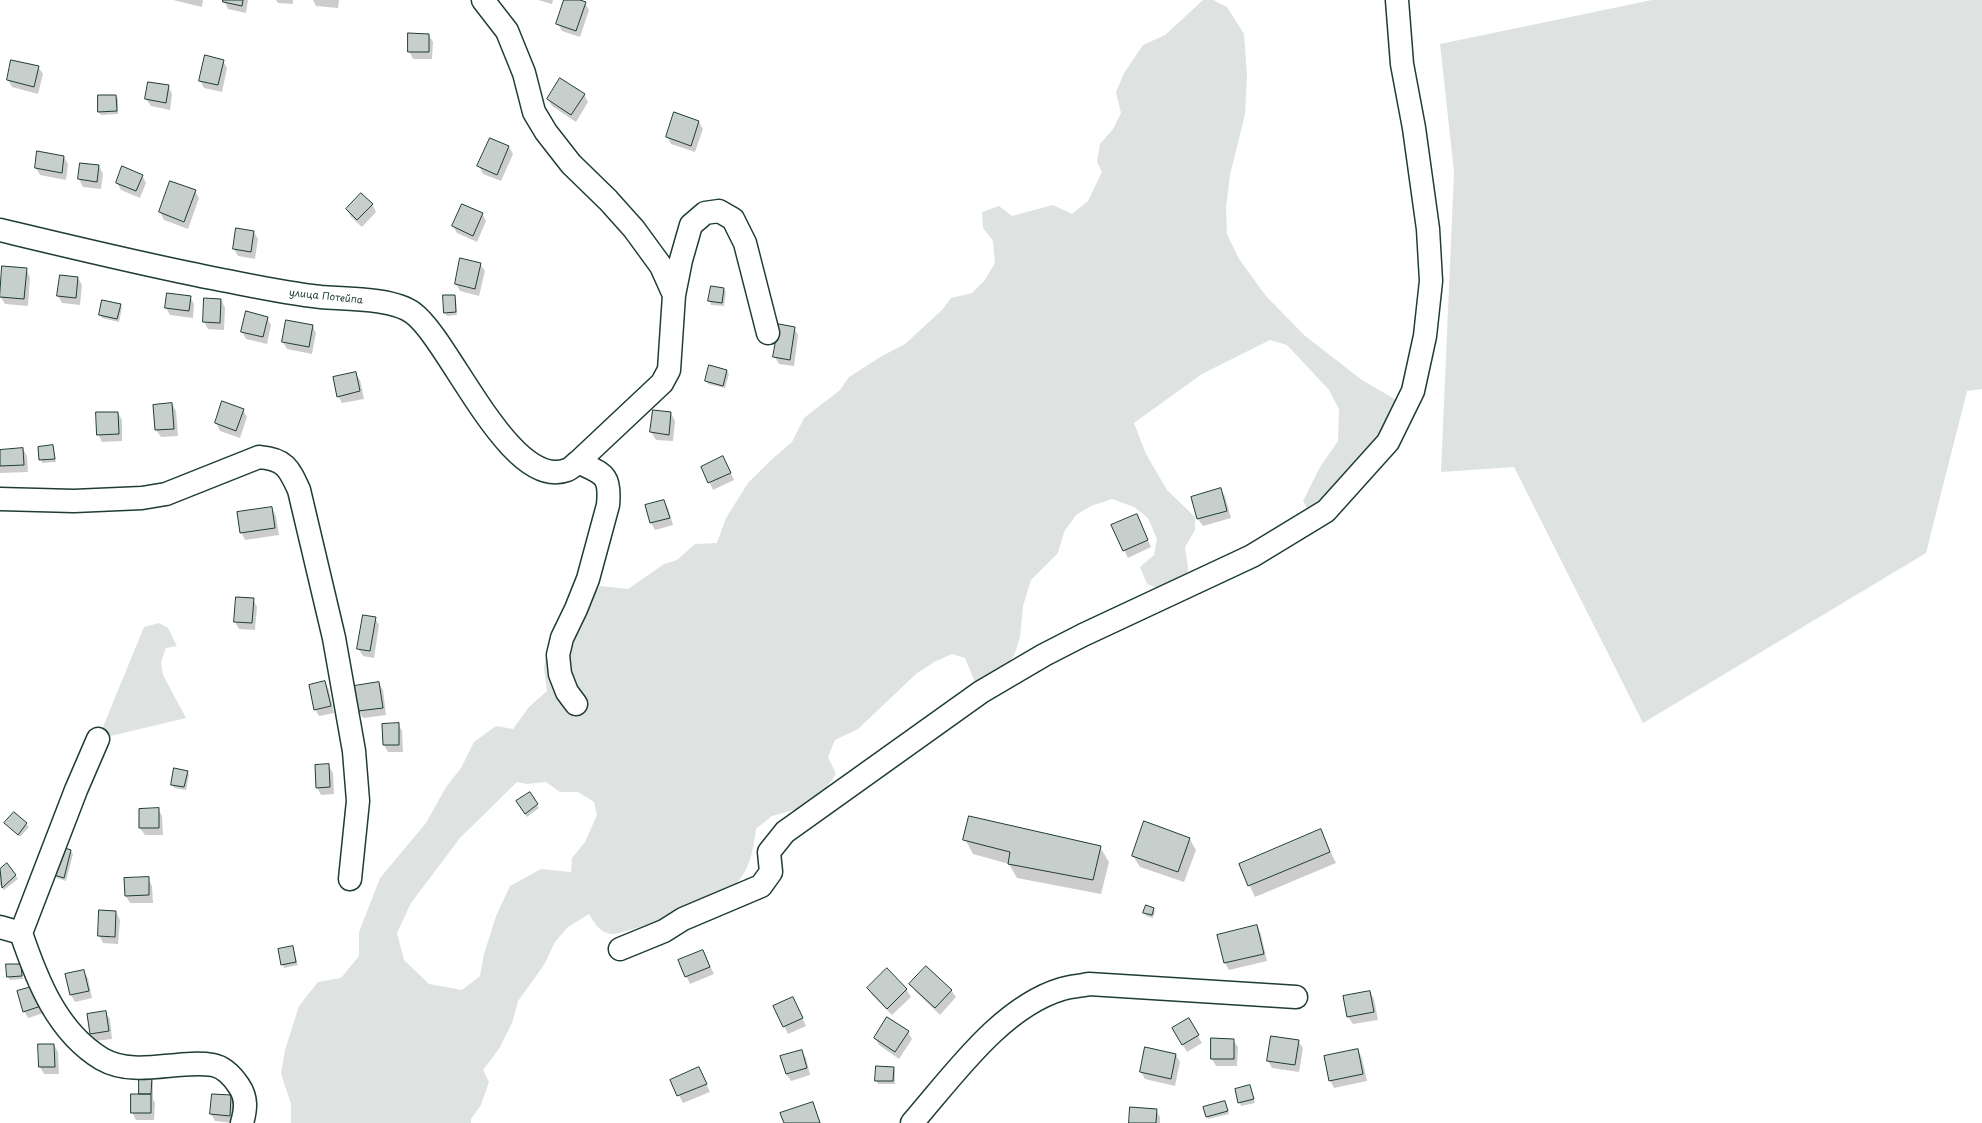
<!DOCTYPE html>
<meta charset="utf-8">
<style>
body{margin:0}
canvas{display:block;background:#fff}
</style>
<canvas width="1982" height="1123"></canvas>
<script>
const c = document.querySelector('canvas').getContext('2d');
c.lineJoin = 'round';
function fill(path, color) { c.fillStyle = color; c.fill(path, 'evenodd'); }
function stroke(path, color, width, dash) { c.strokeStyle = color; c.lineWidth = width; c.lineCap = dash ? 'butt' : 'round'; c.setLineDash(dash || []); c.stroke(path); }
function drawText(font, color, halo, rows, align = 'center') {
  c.font = font + ' "Playpen Sans",sans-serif'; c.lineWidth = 3; c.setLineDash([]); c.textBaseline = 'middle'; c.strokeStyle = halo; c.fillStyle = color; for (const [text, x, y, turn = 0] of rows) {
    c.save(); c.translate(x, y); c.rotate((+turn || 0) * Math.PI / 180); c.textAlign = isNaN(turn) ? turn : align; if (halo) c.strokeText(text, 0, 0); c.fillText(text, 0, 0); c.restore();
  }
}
fill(new Path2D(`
 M 1203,0 L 1213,0 L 1227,7 L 1244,34 L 1247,76 L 1245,114 L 1230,175 L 1226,207 L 1227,234 L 1239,259 L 1266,296 L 1304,335 L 1362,380 L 1403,404 L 1381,445 L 1319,507 L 1308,510 L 1303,501 L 1320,467 L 1338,441 L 1339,409 L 1329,390 L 1287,345 L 1270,340 L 1202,374 L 1134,423 L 1146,454 L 1167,490 L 1195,517 L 1195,530 L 1185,547 L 1188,567 L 1187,579 L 1164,591 L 1147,584 L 1140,567 L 1154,555 L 1157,539 L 1148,518 L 1134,507 L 1112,499 L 1091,506 L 1076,515 L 1064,532 L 1058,553 L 1031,580 L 1023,606 L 1020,637 L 1014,656 L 998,674 L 977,687 L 965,658 L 952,654 L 934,662 L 916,674 L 858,729 L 835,740 L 828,757 L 836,774 L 823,793 L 809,806 L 772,816 L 756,829 C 753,853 749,873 731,889 C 721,899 628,933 614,934 C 601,934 595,924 589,914 L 568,927 L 555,942 L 544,965 L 518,1001 L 512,1023 L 499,1049 L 483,1070 L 489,1082 L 481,1105 L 471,1119 L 471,1123 L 291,1123 L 291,1104 L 281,1074 L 285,1050 L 299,1006 L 318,982 L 341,978 L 359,956 L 359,932 L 380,878 L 426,823 L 446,787 L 461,768 L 474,742 L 496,726 L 513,729 L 529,707 L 547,691 L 544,668 L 548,645 L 600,586 L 628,589 L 664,564 L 677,560 L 695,544 L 717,543 L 726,518 L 748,483 L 770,461 L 792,442 L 804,418 L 840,390 L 849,377 L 882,356 L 905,344 L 942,310 L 951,298 L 972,293 L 984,281 L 995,263 L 993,241 L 983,228 L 982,212 L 999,206 L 1012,216 L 1053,205 L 1072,214 L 1088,201 L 1102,172 L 1097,162 L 1100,144 L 1113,129 L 1121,113 L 1116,92 L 1124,73 L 1143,45 L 1165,35 ZM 517,782 L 527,784 L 546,782 L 560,792 L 578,792 L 594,802 L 597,815 L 585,842 L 572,858 L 571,872 L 541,869 L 510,886 L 496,916 L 484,954 L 480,976 L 462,990 L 429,984 L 404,960 L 397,933 L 411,903 L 460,838 Z
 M 1652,0 L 1982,0 L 1982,389 L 1967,391 L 1926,553 L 1643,723 L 1514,467 L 1441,472 L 1454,172 L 1440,44 Z
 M 159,623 L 168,628 L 177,646 L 166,648 L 161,662 L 163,675 L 186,718 L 98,739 L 144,627 Z`), '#dee3e2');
fill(new Path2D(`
 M 173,0 L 203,0 L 202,7 Z
 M 224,0 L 248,0 L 246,13 L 228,9 Z
 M 276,0 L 293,0 L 293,4 L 278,3 Z
 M 313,0 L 339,0 L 338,8 L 316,6 Z
 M 538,0 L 553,0 L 552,4 Z
 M 565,0 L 577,0 L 585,3 L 589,10 L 580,37 L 562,31 L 558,24 Z
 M 429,35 L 433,42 L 432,59 L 413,59 L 409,51 Z
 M 223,61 L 227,68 L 222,92 L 204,88 L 200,80 Z
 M 38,67 L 43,74 L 38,94 L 12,87 L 8,80 Z
 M 168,86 L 172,94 L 170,110 L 151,106 L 146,99 Z
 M 584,94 L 588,102 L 576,122 L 552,106 L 548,99 Z
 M 116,96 L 118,99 L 118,114 L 101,115 L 99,112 Z
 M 699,122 L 703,129 L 695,152 L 671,144 L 667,137 Z
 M 509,147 L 513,154 L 501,181 L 483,174 L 479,166 Z
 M 64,157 L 68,164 L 66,180 L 40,175 L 36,168 Z
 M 81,164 L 99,166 L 103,174 L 101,189 L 83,187 L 79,179 Z
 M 142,175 L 146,183 L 140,198 L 121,190 L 117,183 Z
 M 195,191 L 199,198 L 188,229 L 164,220 L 160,212 Z
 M 372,204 L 376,212 L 362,227 L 351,217 L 347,209 Z
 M 482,214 L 486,221 L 477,242 L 457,233 L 453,226 Z
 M 254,232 L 258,239 L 255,259 L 238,256 L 234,249 Z
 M 480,264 L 485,271 L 479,296 L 460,291 L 456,284 Z
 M 26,269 L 30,277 L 28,306 L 5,304 L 0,296 Z
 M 78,278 L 82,285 L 80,305 L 62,303 L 58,296 Z
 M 712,287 L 724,289 L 726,292 L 724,306 L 711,305 L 710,301 Z
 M 454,296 L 456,299 L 457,315 L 447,316 L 445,313 Z
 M 190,297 L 194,304 L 193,318 L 170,315 L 166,308 Z
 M 221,300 L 225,308 L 224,330 L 208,329 L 204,322 Z
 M 120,305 L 122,308 L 119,322 L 102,318 L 100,314 Z
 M 267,318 L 271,325 L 267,344 L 246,339 L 242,332 Z
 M 312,325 L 316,333 L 312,354 L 287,349 L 283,342 Z
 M 794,328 L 798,335 L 794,366 L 779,364 L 775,357 Z
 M 727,371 L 729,374 L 725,388 L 708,384 L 706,381 Z
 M 355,373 L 360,380 L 364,399 L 342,403 L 338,396 Z
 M 172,404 L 176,411 L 178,436 L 161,437 L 156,430 L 154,406 Z
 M 243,410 L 247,417 L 240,438 L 220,431 L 216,423 Z
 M 653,411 L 671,413 L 675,421 L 673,441 L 656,440 L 651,432 Z
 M 118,413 L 122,420 L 122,441 L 102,442 L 98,434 Z
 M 53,446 L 56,462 L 42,463 L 39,448 Z
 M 23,449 L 27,456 L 28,472 L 0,473 L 0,451 Z
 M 727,465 L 734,480 L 713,490 L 702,467 Z
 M 1220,489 L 1225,496 L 1231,518 L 1203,526 L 1198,519 L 1192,497 Z
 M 664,501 L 668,508 L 673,525 L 655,530 L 651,523 L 646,506 Z
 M 272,508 L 276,516 L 279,535 L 245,540 L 241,532 Z
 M 1140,523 L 1151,547 L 1128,558 L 1113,526 Z
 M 253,599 L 257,607 L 255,630 L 239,629 L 235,622 Z
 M 375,618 L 379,625 L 374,658 L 363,656 L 358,648 Z
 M 325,682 L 329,690 L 334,713 L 319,716 L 315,709 Z
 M 379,683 L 383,690 L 386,715 L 363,718 L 359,711 L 355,687 Z
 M 398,724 L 402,731 L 403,752 L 388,752 L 384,745 Z
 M 328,765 L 333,773 L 334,794 L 321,795 L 317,787 Z
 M 187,772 L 189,775 L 186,790 L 174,788 L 172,784 Z
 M 529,793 L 539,808 L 527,817 L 519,805 Z
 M 158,809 L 162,816 L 163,835 L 145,835 L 140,828 Z
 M 14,813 L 29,827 L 20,837 L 6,823 Z
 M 1320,831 L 1336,863 L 1255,897 L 1240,865 Z
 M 1189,838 L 1196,850 L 1184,882 L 1140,867 L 1133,856 Z
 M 965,839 L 1100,847 L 1109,862 L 1101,894 L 1017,878 L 1009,864 L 973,854 Z
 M 71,851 L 73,854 L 66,881 L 57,878 L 55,875 Z
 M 7,865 L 18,879 L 4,890 L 0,885 L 0,870 Z
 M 148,878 L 152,886 L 153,903 L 130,903 L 126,896 L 125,879 Z
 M 1153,908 L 1155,912 L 1153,918 L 1146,916 L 1144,912 Z
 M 116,912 L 120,920 L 118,944 L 103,943 L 99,935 Z
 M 1257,926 L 1261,934 L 1267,961 L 1229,970 L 1225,963 Z
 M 293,947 L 298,965 L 284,968 L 279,950 Z
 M 703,951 L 714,974 L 690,984 L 679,961 Z
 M 21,965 L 23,979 L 10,980 L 8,977 Z
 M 83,971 L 88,978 L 92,998 L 75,1002 L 71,995 L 66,975 Z
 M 911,984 L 951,990 L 956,997 L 940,1015 L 915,991 Z
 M 34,987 L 44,1013 L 28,1018 L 24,1011 Z
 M 868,988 L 906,989 L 911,997 L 892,1015 L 872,995 Z
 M 1370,992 L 1374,999 L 1378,1020 L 1353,1024 L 1348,1017 L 1345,996 Z
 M 793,998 L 806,1026 L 788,1034 L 784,1026 Z
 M 105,1012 L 110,1019 L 112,1039 L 95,1041 L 91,1034 L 88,1015 Z
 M 1188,1020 L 1202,1043 L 1187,1052 L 1173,1028 Z
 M 908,1032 L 912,1039 L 899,1059 L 879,1045 L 875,1038 Z
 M 1233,1040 L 1238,1047 L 1237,1066 L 1216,1066 L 1212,1059 Z
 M 1298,1041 L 1303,1048 L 1299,1072 L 1272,1068 L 1268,1061 Z
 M 54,1045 L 58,1052 L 59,1074 L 44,1074 L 40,1067 Z
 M 1358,1050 L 1362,1058 L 1367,1081 L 1334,1088 L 1330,1080 Z
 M 801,1051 L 806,1058 L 810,1075 L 791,1081 L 786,1074 Z
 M 1176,1055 L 1180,1062 L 1175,1086 L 1145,1079 L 1141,1072 Z
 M 699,1068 L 710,1092 L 683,1103 L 671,1080 Z
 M 893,1068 L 895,1071 L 895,1084 L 878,1084 L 876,1080 Z
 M 151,1078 L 153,1081 L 153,1099 L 155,1103 L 154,1120 L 136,1120 L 132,1112 Z
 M 1250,1086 L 1255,1103 L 1241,1106 L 1236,1090 Z
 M 230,1096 L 235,1104 L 233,1123 L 215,1121 L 211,1114 Z
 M 812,1103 L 821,1123 L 785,1123 Z
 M 1226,1106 L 1229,1114 L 1208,1119 L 1207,1116 Z
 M 1156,1110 L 1160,1117 L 1160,1123 L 1130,1123 Z`), '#0003');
const building = new Path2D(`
 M 223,0 L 243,0 L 242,6 L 223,2 Z
 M 564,0 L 580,0 L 586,2 L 576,31 L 556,24 Z
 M 408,33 L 429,34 L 429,52 L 408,52 Z
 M 205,55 L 224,60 L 218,85 L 199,81 Z
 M 11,60 L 39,66 L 34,87 L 7,80 Z
 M 560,78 L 585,94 L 571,115 L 547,99 Z
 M 148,82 L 169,85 L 166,103 L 145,99 Z
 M 98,95 L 116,95 L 117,111 L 98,112 Z
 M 674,112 L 699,121 L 691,146 L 666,137 Z
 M 490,138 L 509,146 L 497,175 L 477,166 Z
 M 37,151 L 64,156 L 62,173 L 35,168 Z
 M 80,163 L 99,165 L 97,182 L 78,179 Z
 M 122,166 L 143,175 L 136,191 L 116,183 Z
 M 170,181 L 196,190 L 184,222 L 159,212 Z
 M 361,193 L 373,204 L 357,220 L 346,209 Z
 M 462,204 L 483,213 L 473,236 L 452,226 Z
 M 236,228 L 254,231 L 251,252 L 233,249 Z
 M 460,258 L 481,263 L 475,289 L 455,284 Z
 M 2,266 L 27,268 L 24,299 L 0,297 Z
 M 60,275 L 78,277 L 76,298 L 57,296 Z
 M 711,286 L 724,288 L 722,303 L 708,301 Z
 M 167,293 L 191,296 L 189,311 L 165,308 Z
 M 443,295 L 455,295 L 456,312 L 444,313 Z
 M 204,298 L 221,299 L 220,323 L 203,322 Z
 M 102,300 L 121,304 L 117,319 L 99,315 Z
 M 246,311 L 268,317 L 263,337 L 241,332 Z
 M 286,320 L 313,325 L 309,347 L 282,342 Z
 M 779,324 L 795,327 L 790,360 L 773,357 Z
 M 709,365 L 727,370 L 723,386 L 705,381 Z
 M 356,372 L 360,391 L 337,397 L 333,377 Z
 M 222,401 L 244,409 L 236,431 L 215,423 Z
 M 172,403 L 174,429 L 155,430 L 153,405 Z
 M 653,410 L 671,412 L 669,435 L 650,432 Z
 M 96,412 L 118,412 L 119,434 L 97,435 Z
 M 53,445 L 55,459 L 39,460 L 38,447 Z
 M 23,448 L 24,465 L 0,466 L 0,450 Z
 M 723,456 L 731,473 L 708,483 L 701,467 Z
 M 1221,488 L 1227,511 L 1197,519 L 1191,497 Z
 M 664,500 L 670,518 L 650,523 L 645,505 Z
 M 272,507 L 275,528 L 240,533 L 237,512 Z
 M 1137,514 L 1148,540 L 1123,551 L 1111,525 Z
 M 236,597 L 254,598 L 252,623 L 234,622 Z
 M 363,615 L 376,617 L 370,651 L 357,649 Z
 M 325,681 L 331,706 L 314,710 L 309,685 Z
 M 379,682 L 383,708 L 358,711 L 354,686 Z
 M 399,723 L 399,745 L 383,745 L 382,724 Z
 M 329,764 L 330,787 L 316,788 L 315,765 Z
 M 174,768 L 188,771 L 184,787 L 171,785 Z
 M 530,792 L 538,804 L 525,814 L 516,801 Z
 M 159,808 L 159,828 L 139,828 L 139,809 Z
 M 14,812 L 27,823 L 18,835 L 4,823 Z
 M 969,816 L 1101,846 L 1093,880 L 1008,864 L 1010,852 L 963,840 Z
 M 1144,821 L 1190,838 L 1178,872 L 1132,856 Z
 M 1321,829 L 1330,852 L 1248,886 L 1239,864 Z
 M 62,847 L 71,850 L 64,878 L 54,875 Z
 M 7,863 L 16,875 L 2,888 L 0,869 Z
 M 149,877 L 149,895 L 125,896 L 124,878 Z
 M 1146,905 L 1154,908 L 1152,915 L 1143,913 Z
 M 99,910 L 116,911 L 115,937 L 98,936 Z
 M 1257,925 L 1264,954 L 1224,963 L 1217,935 Z
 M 293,946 L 296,962 L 281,965 L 278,949 Z
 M 703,950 L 710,967 L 685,977 L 678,960 Z
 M 6,964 L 21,964 L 22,976 L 7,977 Z
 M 926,966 L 952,990 L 935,1008 L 909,984 Z
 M 887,968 L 907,989 L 887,1009 L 867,988 Z
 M 84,970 L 89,991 L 70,995 L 65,974 Z
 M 35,986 L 41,1006 L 23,1012 L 17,991 Z
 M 1370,991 L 1374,1012 L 1347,1017 L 1343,996 Z
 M 793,997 L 803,1018 L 783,1027 L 773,1006 Z
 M 106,1011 L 109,1031 L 90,1034 L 87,1014 Z
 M 887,1017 L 909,1031 L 895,1052 L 874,1038 Z
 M 1189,1018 L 1199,1035 L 1182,1045 L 1172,1028 Z
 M 1271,1036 L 1299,1040 L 1295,1065 L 1267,1061 Z
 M 1211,1038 L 1234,1039 L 1234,1059 L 1211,1059 Z
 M 38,1044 L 54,1044 L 55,1067 L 39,1067 Z
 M 1145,1047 L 1176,1054 L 1171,1079 L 1140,1072 Z
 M 1358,1049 L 1363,1074 L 1329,1081 L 1324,1056 Z
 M 802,1050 L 807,1068 L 786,1074 L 780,1056 Z
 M 876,1066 L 894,1067 L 893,1081 L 875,1081 Z
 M 699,1067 L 707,1084 L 677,1096 L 670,1080 Z
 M 139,1077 L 152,1077 L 151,1094 L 139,1094 Z
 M 1250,1085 L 1254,1099 L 1238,1103 L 1235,1089 Z
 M 131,1094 L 151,1094 L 151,1113 L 131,1113 Z
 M 212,1094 L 231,1095 L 230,1116 L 210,1114 Z
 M 1225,1101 L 1228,1111 L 1206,1117 L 1203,1107 Z
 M 813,1102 L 820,1123 L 784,1123 L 780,1113 Z
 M 1130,1107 L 1157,1109 L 1156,1123 L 1129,1123 Z`);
fill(building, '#c7cfcc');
stroke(building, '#1f3d34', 1);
const minor = new Path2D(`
 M 483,0 L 507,31 L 524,73 L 534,112 L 546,132 L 571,164 L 608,200 L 634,229 L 661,266 L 674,295
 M 0,230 C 71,247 141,264 212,278 C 249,285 284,293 321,297 C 346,299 393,298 413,313 C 450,340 510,492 567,470 C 571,469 575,464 578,462 L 662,383 L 669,370 L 674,295 L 681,260 L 691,225 L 705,213 L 719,211 L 733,219 L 745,243 L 768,333
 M 0,499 L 74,501 L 142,498 L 166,494 L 259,457 C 285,459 289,468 299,490 L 334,638 L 354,751 L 358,801 L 350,879
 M 576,704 L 567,692 L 560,674 L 558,655 L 562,638 L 576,609 L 588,579 L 608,505 C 611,474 603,474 578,462
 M 0,927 L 21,933 C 37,980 57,1032 102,1059 C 135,1078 178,1059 213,1065 C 224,1067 233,1077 239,1086 C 247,1098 246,1109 242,1123
 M 21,933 L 76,790 L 98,739
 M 620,949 L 664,931 L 683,919 L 761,886 L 771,872 L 769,852 L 785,832 L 981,692 L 1044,655 L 1083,635 L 1252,556 L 1326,511 L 1388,442 L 1413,391 L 1425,336 L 1431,281 L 1428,229 L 1414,128 L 1402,64 L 1397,0
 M 912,1123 C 953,1076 1001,1007 1062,989 C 1071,986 1081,986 1089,984 L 1296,997`);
stroke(minor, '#1f3d34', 25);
stroke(minor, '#fff', 22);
drawText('10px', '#1f3d34', '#fff', [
 ["улица Потейпа",326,297,6]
]);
</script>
